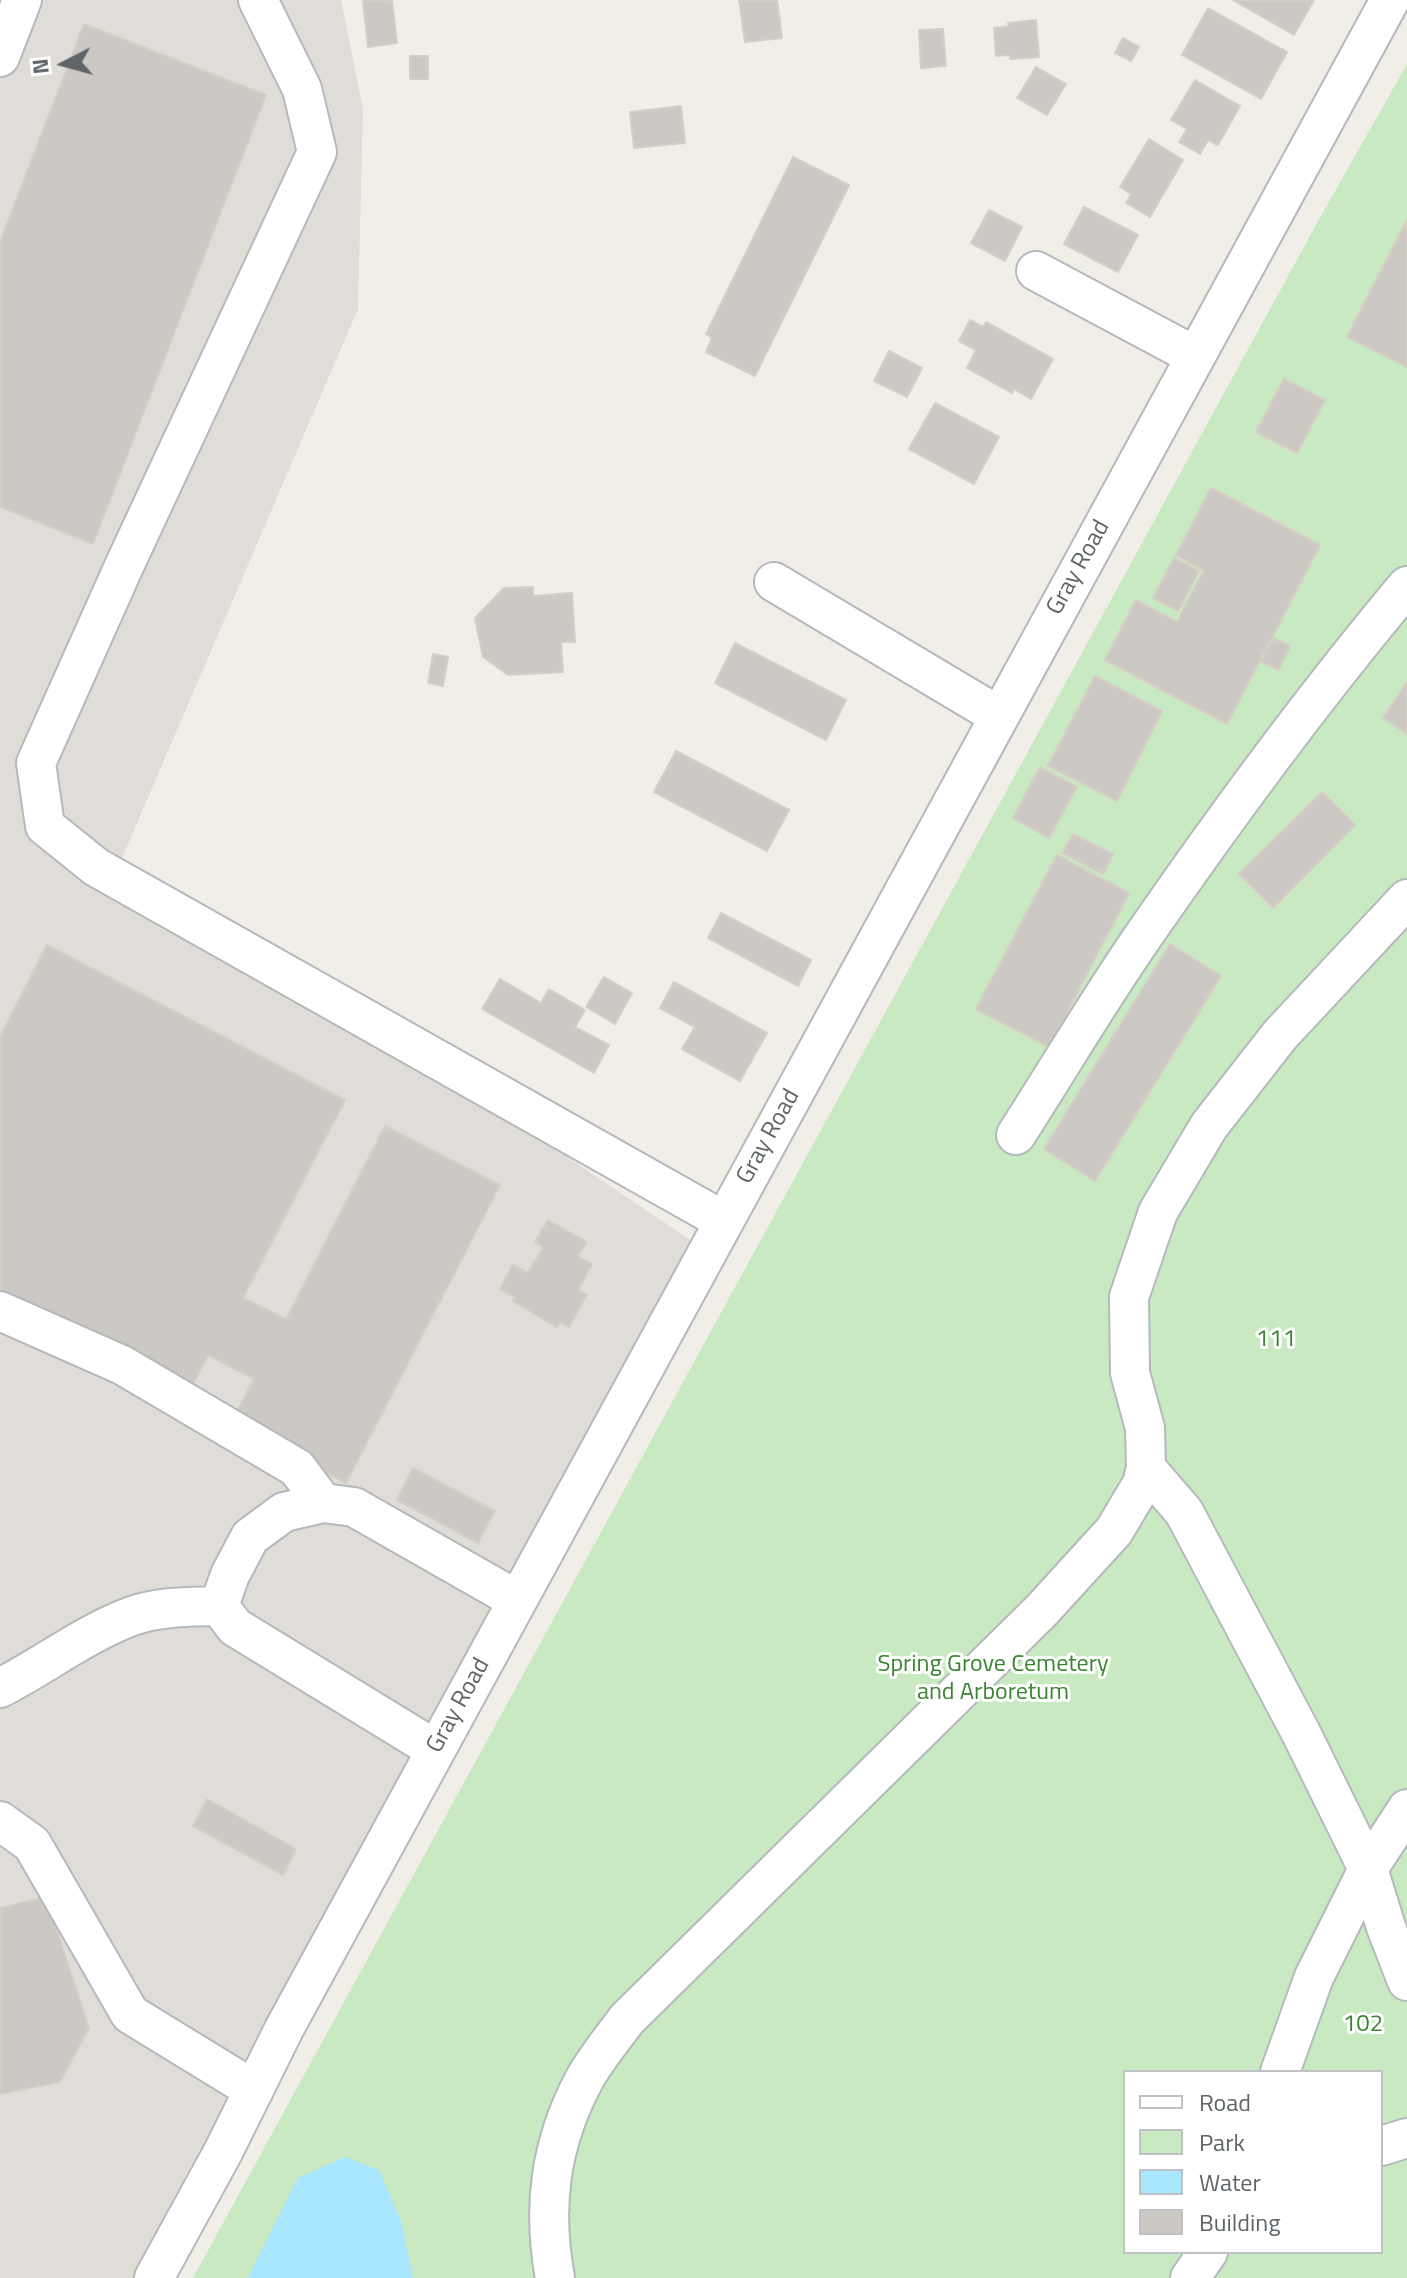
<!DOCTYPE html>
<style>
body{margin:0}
#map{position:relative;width:1407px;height:2278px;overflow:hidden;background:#f1ede7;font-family:"Titillium Web",sans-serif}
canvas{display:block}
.legend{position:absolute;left:1123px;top:2070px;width:260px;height:184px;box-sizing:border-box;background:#fff;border:2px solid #bfc1c3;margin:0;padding:10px 14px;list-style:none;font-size:24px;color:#5e6468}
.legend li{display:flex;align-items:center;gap:16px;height:40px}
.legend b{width:40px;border:2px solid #bfc1c3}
.north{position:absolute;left:24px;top:24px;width:80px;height:80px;-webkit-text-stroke:6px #fff;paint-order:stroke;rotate:264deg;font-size:22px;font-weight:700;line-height:32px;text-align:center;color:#5e6468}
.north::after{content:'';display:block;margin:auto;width:28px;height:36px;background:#5e6468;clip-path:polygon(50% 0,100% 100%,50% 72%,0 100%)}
</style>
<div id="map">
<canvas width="1407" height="2278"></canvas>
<ul class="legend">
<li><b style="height:10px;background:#fff"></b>Road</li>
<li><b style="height:22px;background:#c9e9c3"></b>Park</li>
<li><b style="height:22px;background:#a9e6ff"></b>Water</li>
<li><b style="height:22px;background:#ccc8c3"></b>Building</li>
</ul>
<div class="north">N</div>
</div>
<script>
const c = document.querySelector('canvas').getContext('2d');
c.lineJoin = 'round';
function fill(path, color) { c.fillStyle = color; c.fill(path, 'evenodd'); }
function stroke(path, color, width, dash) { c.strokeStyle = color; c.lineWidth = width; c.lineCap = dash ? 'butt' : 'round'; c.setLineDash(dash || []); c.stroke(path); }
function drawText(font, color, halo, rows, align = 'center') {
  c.font = font + ' "Titillium Web",sans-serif'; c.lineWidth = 6; c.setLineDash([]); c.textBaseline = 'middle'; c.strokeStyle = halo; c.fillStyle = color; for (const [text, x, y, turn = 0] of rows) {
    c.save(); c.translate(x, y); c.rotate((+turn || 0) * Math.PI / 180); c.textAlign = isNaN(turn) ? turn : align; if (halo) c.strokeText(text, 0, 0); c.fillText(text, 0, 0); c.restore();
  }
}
fill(new Path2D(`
 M 0,0 L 341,0 L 363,109 L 358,309 L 122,858 L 707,1251 L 154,2278 L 0,2278 Z`), '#e0ddd9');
fill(new Path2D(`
 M 1407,64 L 1407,2278 L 193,2278 L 1316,225 ZM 1125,2072 L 1381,2072 L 1381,2252 L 1125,2252 Z`), '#c9e9c3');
fill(new Path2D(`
 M 345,2157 L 379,2170 L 401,2221 L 413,2278 L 248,2278 L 298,2178 Z`), '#a9e6ff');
const building = new Path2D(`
 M 363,0 L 392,0 L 397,43 L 368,47 Z
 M 739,0 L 777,0 L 782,38 L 745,42 Z
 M 1233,0 L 1314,0 L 1294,35 Z
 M 1208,8 L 1287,52 L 1261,99 L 1182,55 Z
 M 1036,20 L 1039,57 L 1010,59 L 1010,55 L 996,56 L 994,28 L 1009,26 L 1008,23 Z
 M 84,24 L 266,95 L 93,544 L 0,507 L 0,242 Z
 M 943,29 L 946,66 L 921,68 L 919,30 Z
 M 1123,38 L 1139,47 L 1131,61 L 1115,53 Z
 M 410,56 L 428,56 L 428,79 L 410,79 Z
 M 1036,67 L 1066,84 L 1047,115 L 1017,98 Z
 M 1195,80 L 1240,106 L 1218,145 L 1208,140 L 1200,154 L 1179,142 L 1187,129 L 1171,120 Z
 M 681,106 L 685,143 L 634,148 L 630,112 Z
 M 1149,139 L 1183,160 L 1150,217 L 1126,203 L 1131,194 L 1120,187 Z
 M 793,157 L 849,185 L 755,376 L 706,352 L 712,338 L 706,334 Z
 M 1084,207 L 1138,235 L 1118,272 L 1064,244 Z
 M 989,210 L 1022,227 L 1005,261 L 971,243 Z
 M 1407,220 L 1407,367 L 1347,337 Z
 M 970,320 L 983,327 L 986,322 L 1053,359 L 1031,399 L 1014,389 L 1012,393 L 967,368 L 976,350 L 959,341 Z
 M 889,351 L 922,368 L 907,397 L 874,381 Z
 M 1284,379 L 1325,400 L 1297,453 L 1256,432 Z
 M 935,403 L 999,437 L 974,484 L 909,449 Z
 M 1211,488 L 1320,545 L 1227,724 L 1105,660 L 1136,600 L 1177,622 L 1204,570 L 1176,555 Z
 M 1174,558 L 1199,571 L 1178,611 L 1153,598 Z
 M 533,587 L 533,596 L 572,593 L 575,642 L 561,642 L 563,672 L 508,675 L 483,657 L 475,618 L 504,588 Z
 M 1273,638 L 1290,646 L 1278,670 L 1261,661 Z
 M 735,643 L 846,700 L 826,740 L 715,683 Z
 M 433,654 L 448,657 L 443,686 L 428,683 Z
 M 1095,676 L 1162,711 L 1117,801 L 1048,766 Z
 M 1407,682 L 1407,734 L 1383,718 Z
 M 676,751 L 789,810 L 767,851 L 654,792 Z
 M 1040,767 L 1077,787 L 1049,838 L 1013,818 Z
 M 1322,792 L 1355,825 L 1273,908 L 1239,874 Z
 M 1073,834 L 1113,854 L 1103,874 L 1062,853 Z
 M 1057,855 L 1129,893 L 1049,1047 L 976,1009 Z
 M 721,913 L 811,960 L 798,986 L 708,938 Z
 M 1170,944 L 1221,976 L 1095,1181 L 1044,1149 Z
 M 47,945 L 345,1100 L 243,1298 L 286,1319 L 385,1126 L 500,1185 L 346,1483 L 231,1423 L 254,1379 L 208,1355 L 189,1391 L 0,1293 L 0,1037 Z
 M 604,977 L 632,993 L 615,1024 L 586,1007 Z
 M 500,979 L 541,1003 L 549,989 L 585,1010 L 575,1027 L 609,1045 L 594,1073 L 482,1009 Z
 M 674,982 L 767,1033 L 740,1081 L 682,1049 L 695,1027 L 660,1008 Z
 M 548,1220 L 587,1242 L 578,1256 L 592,1264 L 578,1290 L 587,1295 L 569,1327 L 560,1323 L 557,1327 L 512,1301 L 515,1297 L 500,1289 L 513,1265 L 528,1273 L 543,1247 L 535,1242 Z
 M 413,1468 L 495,1511 L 478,1543 L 397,1500 Z
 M 207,1799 L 296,1849 L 283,1875 L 193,1826 Z
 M 46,1897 L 89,2028 L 60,2082 L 0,2094 L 0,1908 Z`);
fill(building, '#ccc8c3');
stroke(building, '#d6cec5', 2);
const minor = new Path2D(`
 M 258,0 L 302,89 L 317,152 L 125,564 L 36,763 L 45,826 L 96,867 L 724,1221
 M 0,57 L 22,0
 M 1036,271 L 1195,356
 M 774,582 L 999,716
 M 1016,1135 C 1059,1068 1099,1000 1144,935 C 1227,815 1313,698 1407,586
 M 0,1311 L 122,1365 L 297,1468 L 323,1503
 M 1146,1468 L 1184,1512 L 1301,1733 L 1368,1869 L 1386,1927 L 1407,1981
 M 0,1688 C 45,1665 84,1634 132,1616 C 160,1606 191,1607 219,1606
 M 436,1750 L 235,1627 L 219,1606 L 230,1575 L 250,1537 L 284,1512 L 323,1503 L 354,1507 L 517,1600
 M 0,1821 L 32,1844 L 130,2014 L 254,2090
 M 1280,2072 L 1314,1977 L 1368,1869 L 1407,1809
 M 1381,2146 L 1407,2138
 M 154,2278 L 223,2152 L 284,2029 L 1390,0
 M 555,2278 C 542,2207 550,2144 584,2080 C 596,2058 613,2038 627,2019 L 1041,1611 L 1114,1531 L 1142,1484 L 1146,1468 L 1145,1428 L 1130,1373 L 1129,1297 L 1158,1212 L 1209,1126 L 1280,1035 L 1407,899
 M 1190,2278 L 1208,2252`);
stroke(minor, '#b4b9bc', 42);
stroke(minor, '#fff', 38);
drawText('24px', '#5e6468', '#fff', [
 ["Gray Road",1079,568,-61],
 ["Gray Road",769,1137,-61],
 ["Gray Road",459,1706,-61]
]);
drawText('24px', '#398430', '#fff', [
 ["111",1276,1340],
 ["Spring Grove Cemetery",993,1665],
 ["and Arboretum",993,1693],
 ["102",1363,2025]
]);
</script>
